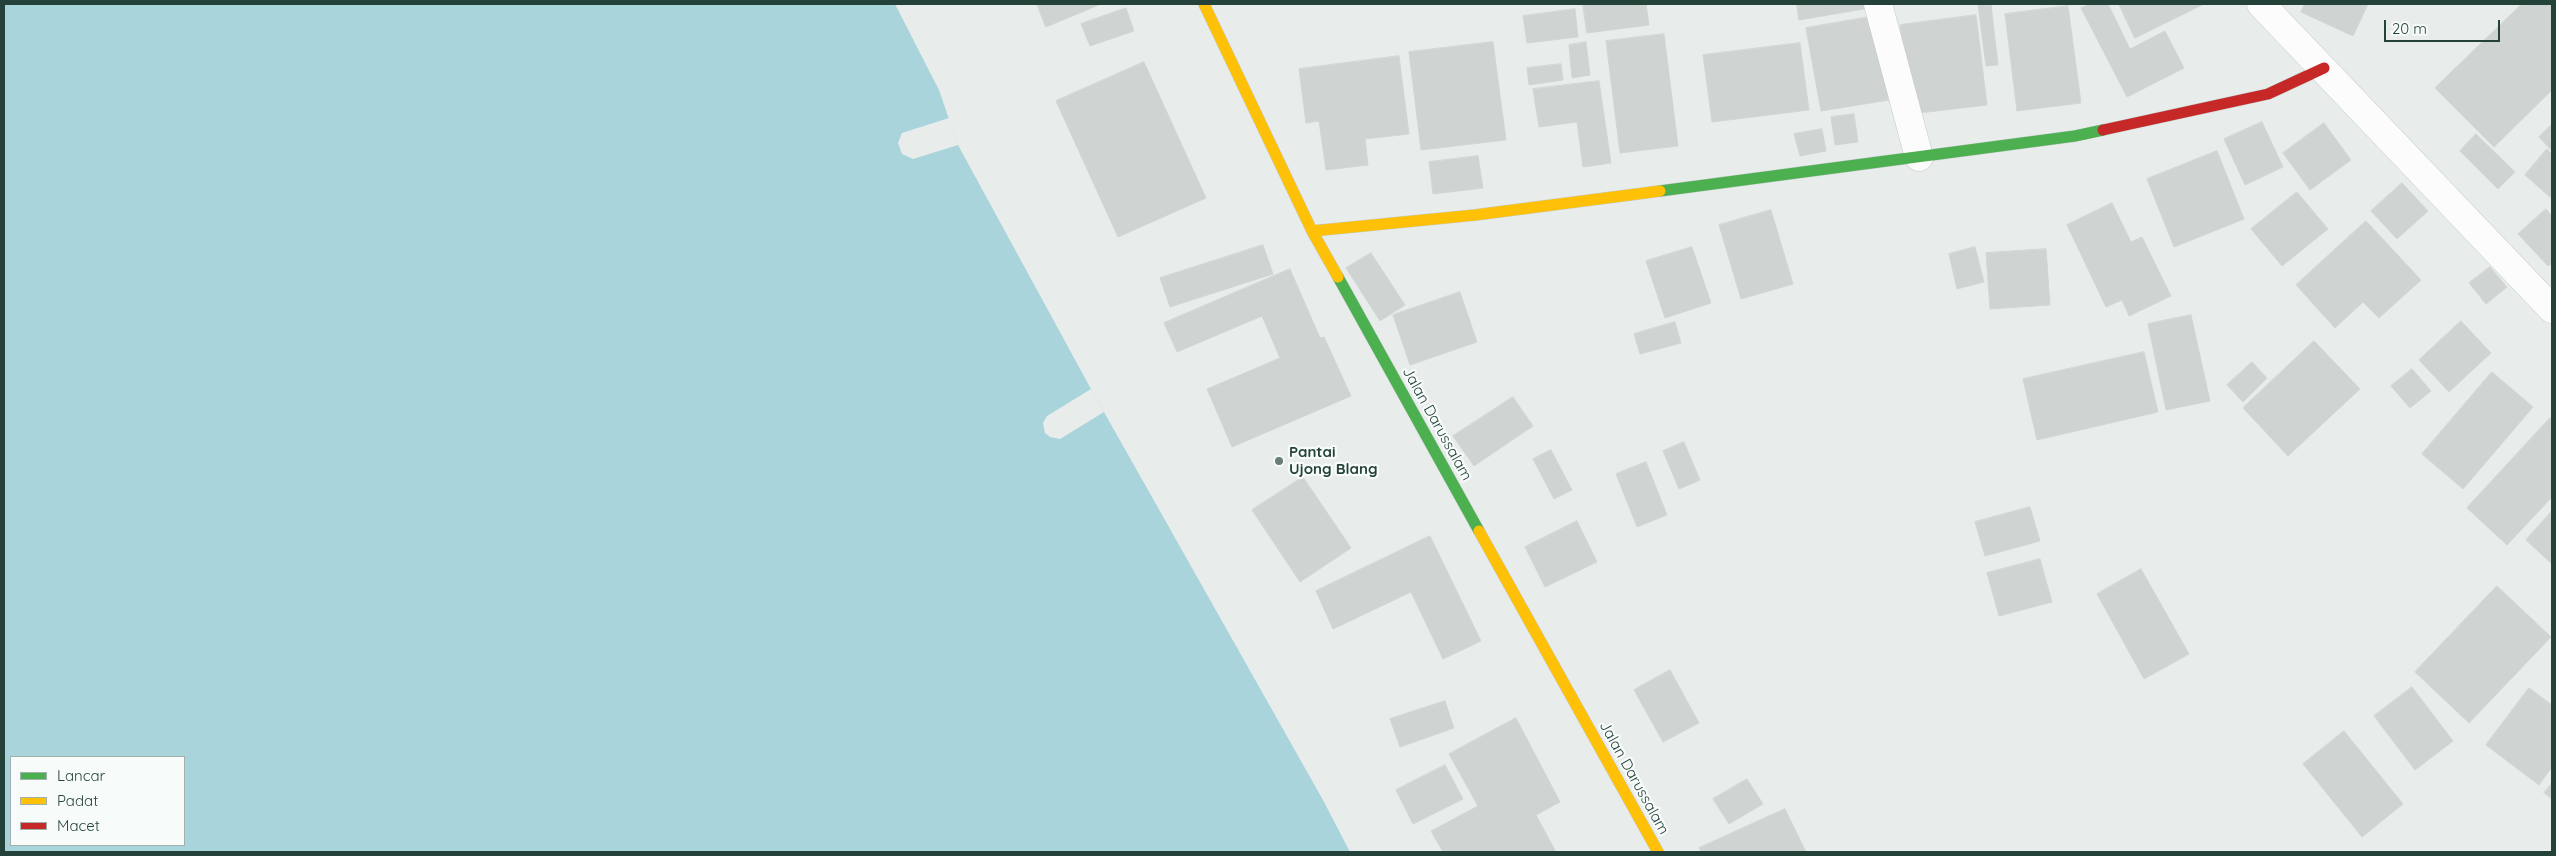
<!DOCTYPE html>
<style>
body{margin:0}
#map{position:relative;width:2556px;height:856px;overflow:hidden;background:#e8edeb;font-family:Quicksand,sans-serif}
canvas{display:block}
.frame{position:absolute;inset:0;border:5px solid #24423a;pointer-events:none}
.legend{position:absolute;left:10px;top:756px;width:175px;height:90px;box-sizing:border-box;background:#f7fbf9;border:1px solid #a3b1ad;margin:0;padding:6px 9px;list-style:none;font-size:15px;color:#24423a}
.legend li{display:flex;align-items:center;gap:10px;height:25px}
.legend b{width:25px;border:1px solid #a3b1ad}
.scale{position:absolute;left:2384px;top:20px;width:116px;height:22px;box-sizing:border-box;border:2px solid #24423a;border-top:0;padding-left:6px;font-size:15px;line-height:18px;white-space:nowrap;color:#24423a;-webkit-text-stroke:4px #f7fbf9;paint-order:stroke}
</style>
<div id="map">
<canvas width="2556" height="856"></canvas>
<div class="frame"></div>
<ul class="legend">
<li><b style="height:6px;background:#4caf50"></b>Lancar</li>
<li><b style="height:6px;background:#ffc107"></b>Padat</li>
<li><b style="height:6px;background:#c62828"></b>Macet</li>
</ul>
<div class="scale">20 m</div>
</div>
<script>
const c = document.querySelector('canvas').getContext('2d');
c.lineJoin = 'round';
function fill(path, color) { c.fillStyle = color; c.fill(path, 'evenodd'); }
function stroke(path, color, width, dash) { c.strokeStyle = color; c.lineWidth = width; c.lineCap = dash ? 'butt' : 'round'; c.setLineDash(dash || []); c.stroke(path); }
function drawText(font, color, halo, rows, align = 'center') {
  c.font = font + ' Quicksand,sans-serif'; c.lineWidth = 4.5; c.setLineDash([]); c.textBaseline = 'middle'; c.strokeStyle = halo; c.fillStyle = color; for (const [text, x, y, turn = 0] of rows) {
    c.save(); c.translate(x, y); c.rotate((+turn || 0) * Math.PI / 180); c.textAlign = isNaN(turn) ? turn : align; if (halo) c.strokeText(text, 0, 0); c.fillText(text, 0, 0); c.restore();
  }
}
fill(new Path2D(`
 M 4,4 L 895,4 L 939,90 L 958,145 L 1091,389 L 1323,800 L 1350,852 L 4,852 ZM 11,757 L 184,757 L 184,845 L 11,845 Z`), '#a9d4db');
fill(new Path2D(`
 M 949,118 L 958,145 L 913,159 L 902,154 L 898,143 L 902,133 Z
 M 1091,389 L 1104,412 L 1060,439 L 1050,437 L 1045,433 L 1043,423 L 1047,416 Z`), '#e8edeb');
const building = new Path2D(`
 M 1037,4 L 1101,4 L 1046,27 Z
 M 1583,4 L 1646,4 L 1649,25 L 1587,33 Z
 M 1797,4 L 1869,4 L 1870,8 L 1799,20 Z
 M 1991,4 L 1998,65 L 1986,66 L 1978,5 Z
 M 2091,4 L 2108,4 L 2130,49 L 2165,31 L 2184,68 L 2127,97 L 2081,8 Z
 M 2119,4 L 2204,4 L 2135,38 Z
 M 2305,4 L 2368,4 L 2353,36 L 2301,12 Z
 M 2522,4 L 2552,5 L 2552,90 L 2494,147 L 2435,88 Z
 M 2068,6 L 2081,103 L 2017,111 L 2005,14 Z
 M 1126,8 L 1134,31 L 1090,46 L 1081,24 Z
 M 1575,9 L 1578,37 L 1527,43 L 1523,16 Z
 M 1976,15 L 1987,105 L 1911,114 L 1900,25 Z
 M 1875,16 L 1889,100 L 1821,111 L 1806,28 Z
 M 1664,34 L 1678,146 L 1620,153 L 1606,41 Z
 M 1493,42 L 1506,140 L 1421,150 L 1409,52 Z
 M 1586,42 L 1590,75 L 1572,78 L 1569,45 Z
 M 1800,43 L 1809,110 L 1712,122 L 1703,55 Z
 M 1399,56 L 1409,134 L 1365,139 L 1368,165 L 1326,170 L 1319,121 L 1306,123 L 1299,69 Z
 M 1144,62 L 1206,198 L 1118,237 L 1056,101 Z
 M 1561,64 L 1563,80 L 1529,85 L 1527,68 Z
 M 1599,81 L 1611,163 L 1583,167 L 1577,122 L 1539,127 L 1533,89 Z
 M 1854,114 L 1858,142 L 1835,145 L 1831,117 Z
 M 2262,122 L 2283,167 L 2245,185 L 2224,139 Z
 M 2324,123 L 2351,160 L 2310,190 L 2283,153 Z
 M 2552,124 L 2552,151 L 2539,137 Z
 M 1822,129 L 1826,151 L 1800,156 L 1794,134 Z
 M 2476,134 L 2515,172 L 2498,189 L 2460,151 Z
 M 2547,149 L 2552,154 L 2552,199 L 2525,175 Z
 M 2217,151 L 2244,219 L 2174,247 L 2147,179 Z
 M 1478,156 L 1483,188 L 1433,194 L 1429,162 Z
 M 2402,183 L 2428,211 L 2397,239 L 2371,211 Z
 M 2297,192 L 2328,229 L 2282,266 L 2251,229 Z
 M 2112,203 L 2131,242 L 2142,237 L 2171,296 L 2129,316 L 2122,300 L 2106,307 L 2067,225 Z
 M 2546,209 L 2552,216 L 2552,263 L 2548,266 L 2518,234 Z
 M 1771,210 L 1793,284 L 1741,299 L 1719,225 Z
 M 2366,221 L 2421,280 L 2379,318 L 2363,302 L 2335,328 L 2296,285 Z
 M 1263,245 L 1273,274 L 1170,307 L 1160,278 Z
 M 1692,247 L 1711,303 L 1665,318 L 1646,261 Z
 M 1975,247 L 1984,282 L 1957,289 L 1949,254 Z
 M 2046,249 L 2050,305 L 1990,309 L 1986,253 Z
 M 1371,253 L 1405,305 L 1380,321 L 1346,268 Z
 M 2490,267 L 2507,287 L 2486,304 L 2469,283 Z
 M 1290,269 L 1320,338 L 1324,337 L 1351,396 L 1232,447 L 1207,389 L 1280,358 L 1262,316 L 1177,352 L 1164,323 Z
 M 1460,292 L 1477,342 L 1410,365 L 1393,315 Z
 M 2191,315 L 2210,401 L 2166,410 L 2148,324 Z
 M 2461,321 L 2491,353 L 2449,392 L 2419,360 Z
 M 1675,322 L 1681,343 L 1640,354 L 1634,334 Z
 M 2314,341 L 2360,389 L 2288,456 L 2243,408 Z
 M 2144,352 L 2158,412 L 2037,440 L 2023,379 Z
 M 2252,362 L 2267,378 L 2243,402 L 2227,385 Z
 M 2412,369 L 2431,391 L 2410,408 L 2391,386 Z
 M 2492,372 L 2533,407 L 2463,489 L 2422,454 Z
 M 1513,397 L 1533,426 L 1474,466 L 1453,436 Z
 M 2550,418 L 2552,421 L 2552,497 L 2507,545 L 2467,508 Z
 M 1684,442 L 1700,480 L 1679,489 L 1663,451 Z
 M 1551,450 L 1572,490 L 1554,499 L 1533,459 Z
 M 1646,462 L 1667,515 L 1637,527 L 1616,474 Z
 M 1303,477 L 1351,548 L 1300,582 L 1252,510 Z
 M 2030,507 L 2040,541 L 1985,556 L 1975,522 Z
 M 2552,511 L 2552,564 L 2526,540 Z
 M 1577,521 L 1597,562 L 1545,587 L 1525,547 Z
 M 1430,536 L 1481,641 L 1443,659 L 1411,592 L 1333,629 L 1316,591 Z
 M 2040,559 L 2052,602 L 1999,616 L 1987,573 Z
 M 2141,569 L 2189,654 L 2144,679 L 2097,594 Z
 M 2497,586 L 2551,637 L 2469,723 L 2415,672 Z
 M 1670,670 L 1699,723 L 1663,742 L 1634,690 Z
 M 2412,687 L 2453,741 L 2415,770 L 2374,716 Z
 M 2529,688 L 2552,705 L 2552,767 L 2539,785 L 2486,745 Z
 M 1445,701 L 1454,728 L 1400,747 L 1390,719 Z
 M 1516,718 L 1560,802 L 1536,815 L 1556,852 L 1443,852 L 1431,831 L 1478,806 L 1449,754 Z
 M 2344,731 L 2403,804 L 2362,837 L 2303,764 Z
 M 1445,765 L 1463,799 L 1413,824 L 1396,790 Z
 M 1747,779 L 1763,804 L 1729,824 L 1713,799 Z
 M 2552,783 L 2552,799 L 2544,793 Z
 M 1785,809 L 1806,852 L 1701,852 L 1699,848 Z`);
fill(building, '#cfd4d2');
stroke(building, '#d1d6d4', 1);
const street = new Path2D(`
 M 1878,4 L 1919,157
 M 2261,4 L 2552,309`);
const fast = new Path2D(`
 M 1660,191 L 2075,136 L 2103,130
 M 1338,277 L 1479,531`);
const slow = new Path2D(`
 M 1204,4 L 1312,231 L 1338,277
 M 1312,231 L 1475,215 L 1660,191
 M 1479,531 L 1658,852`);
const jam = new Path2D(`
 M 2103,130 L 2268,94 L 2324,68`);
stroke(street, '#c5cac8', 29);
stroke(fast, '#c3cbc8', 12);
stroke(slow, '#c3cbc8', 12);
stroke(jam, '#c3cbc8', 12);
stroke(street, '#fcfcfc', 28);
stroke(fast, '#4caf50', 11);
stroke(slow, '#ffc107', 11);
stroke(jam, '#c62828', 11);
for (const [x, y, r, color] of [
 [1279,461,5,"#697e78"]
]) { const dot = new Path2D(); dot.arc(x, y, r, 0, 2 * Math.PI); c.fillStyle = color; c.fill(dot); stroke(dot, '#f7fbf9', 2); }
drawText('15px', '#24423a', '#f7fbf9', [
 ["Jalan Darussalam",1437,424,61],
 ["Jalan Darussalam",1634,778,61]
]);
drawText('bold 15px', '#24423a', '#f7fbf9', [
 ["Pantai",1289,452],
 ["Ujong Blang",1289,469]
], 'left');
</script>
